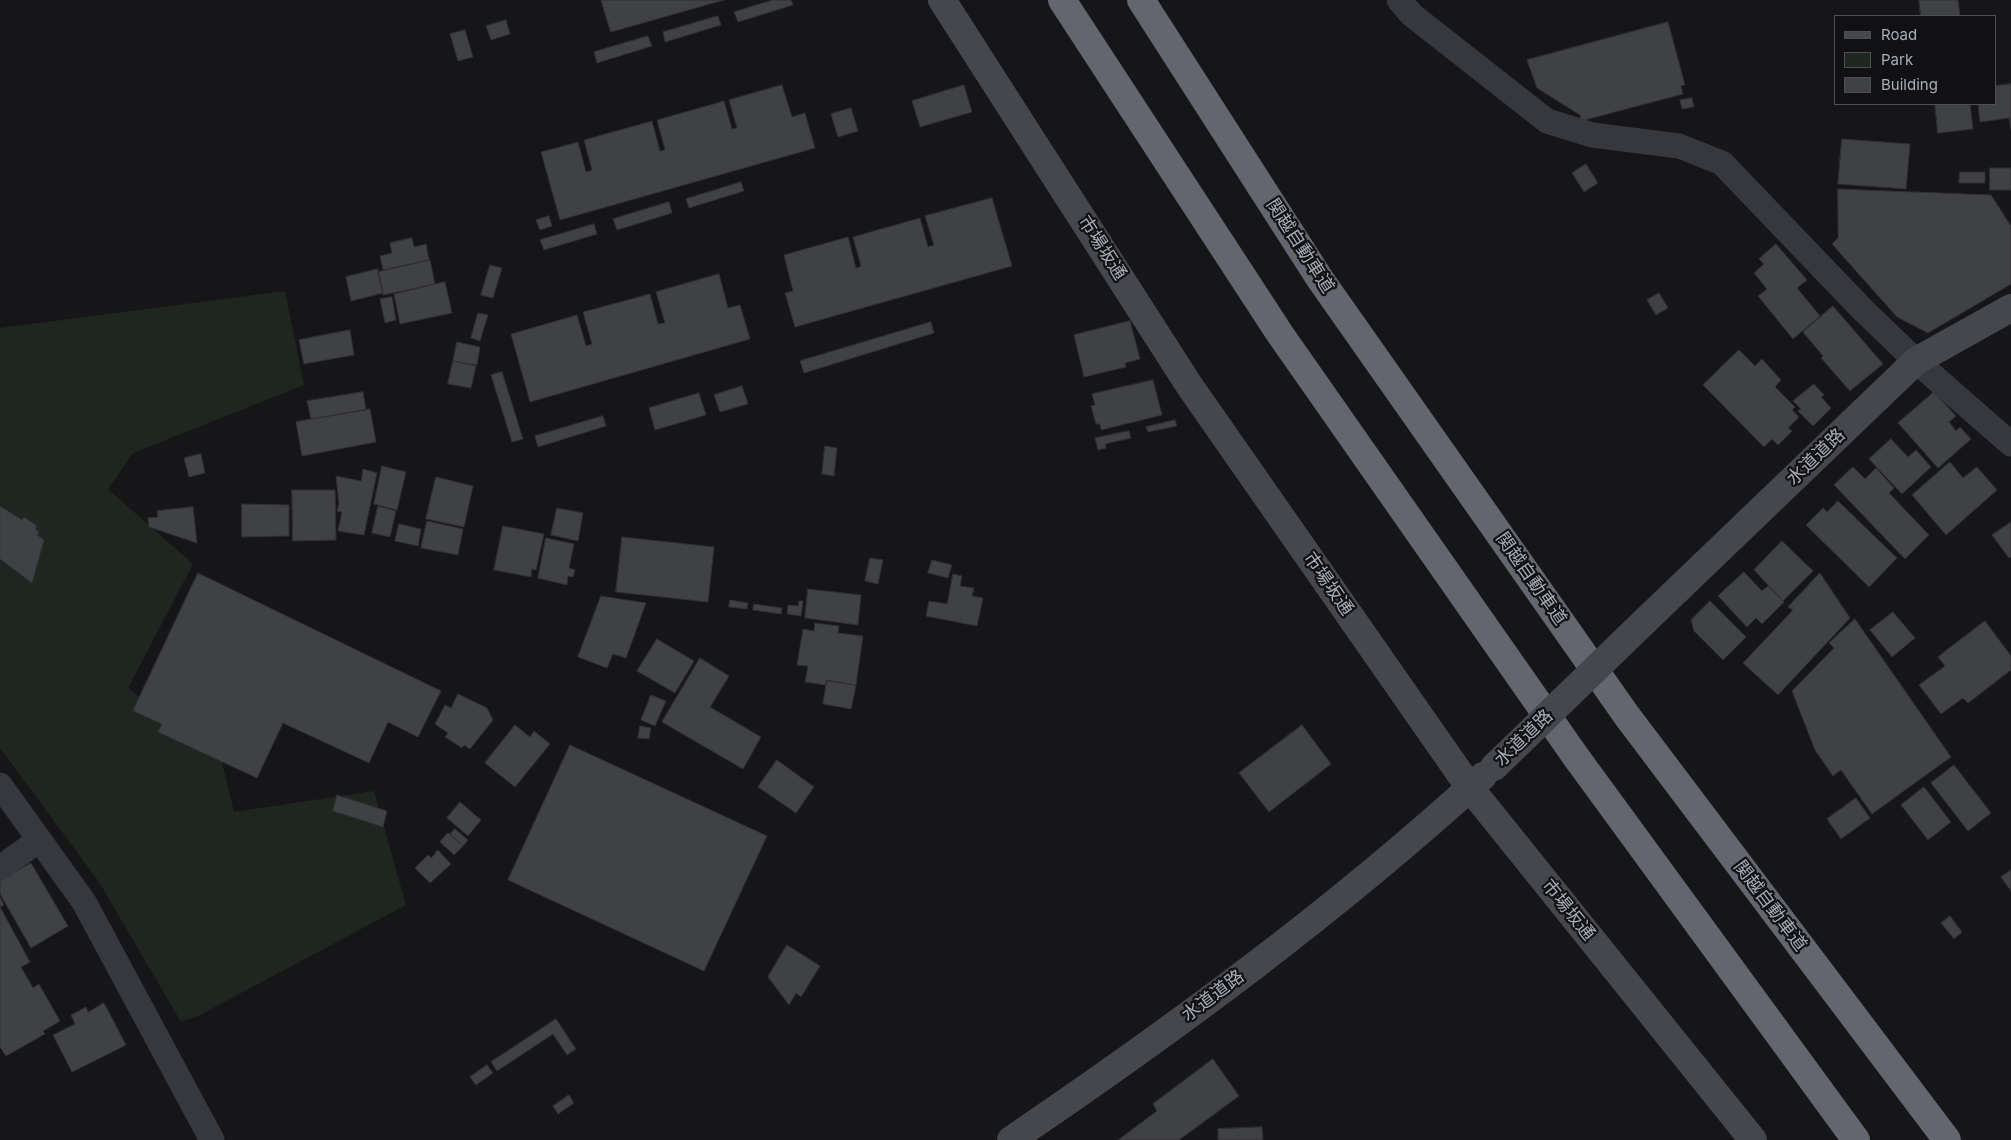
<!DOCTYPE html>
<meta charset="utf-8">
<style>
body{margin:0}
#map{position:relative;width:2011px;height:1140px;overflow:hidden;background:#161618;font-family:Inter,sans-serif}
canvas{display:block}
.legend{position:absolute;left:1834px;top:15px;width:162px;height:90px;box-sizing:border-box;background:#111113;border:1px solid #4d4f55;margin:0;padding:6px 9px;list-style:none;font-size:15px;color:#a8adb8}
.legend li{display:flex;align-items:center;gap:10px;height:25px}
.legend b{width:25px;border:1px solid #4d4f55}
</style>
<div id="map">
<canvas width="2011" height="1140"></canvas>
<ul class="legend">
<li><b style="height:6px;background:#45474d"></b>Road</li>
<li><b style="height:14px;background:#1e261f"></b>Park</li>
<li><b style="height:14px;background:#404145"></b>Building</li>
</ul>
</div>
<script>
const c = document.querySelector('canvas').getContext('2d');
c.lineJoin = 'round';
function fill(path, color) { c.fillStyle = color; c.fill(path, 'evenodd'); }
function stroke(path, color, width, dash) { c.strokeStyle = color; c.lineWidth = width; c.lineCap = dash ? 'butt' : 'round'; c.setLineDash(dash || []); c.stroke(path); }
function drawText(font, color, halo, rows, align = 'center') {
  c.font = font + ' Inter,"Noto Sans JP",sans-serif'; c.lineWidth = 4.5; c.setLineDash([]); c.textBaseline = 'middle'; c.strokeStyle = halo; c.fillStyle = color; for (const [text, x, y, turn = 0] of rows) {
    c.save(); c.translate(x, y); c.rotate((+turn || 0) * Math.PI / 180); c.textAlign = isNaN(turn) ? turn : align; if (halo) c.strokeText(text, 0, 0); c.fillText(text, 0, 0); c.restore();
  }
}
fill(new Path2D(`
 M 285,291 L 304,385 L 133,453 L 108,489 L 193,564 L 128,688 L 221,758 L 234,812 L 374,791 L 406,905 L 198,1016 L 181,1022 L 99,882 L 0,748 L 0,328 Z`), '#1e261f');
const building = new Path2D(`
 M 601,0 L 724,0 L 611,32 Z
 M 773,0 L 791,0 L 793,5 L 738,22 L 734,12 Z
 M 1919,0 L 1958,0 L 1960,16 L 1921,16 Z
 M 718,16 L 721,25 L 665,42 L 663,32 Z
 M 506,20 L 510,34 L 491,40 L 486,26 Z
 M 1668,22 L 1685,85 L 1681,86 L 1683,94 L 1581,121 L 1580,115 L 1537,88 L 1527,60 Z
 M 465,30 L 473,57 L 458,61 L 450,34 Z
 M 648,36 L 652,46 L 597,63 L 594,52 Z
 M 2011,84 L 2011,130 L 2009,118 L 1980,122 L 1978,104 L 1995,104 L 1995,86 Z
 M 782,85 L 792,117 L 805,113 L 815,148 L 560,220 L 541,152 L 578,142 L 586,172 L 592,170 L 584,140 L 652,121 L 660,151 L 665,150 L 657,120 L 724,101 L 732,129 L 737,128 L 729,100 Z
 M 964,85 L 972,112 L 920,127 L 912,101 Z
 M 1692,98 L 1694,107 L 1682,109 L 1680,100 Z
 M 1935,104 L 1970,104 L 1973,129 L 1938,133 Z
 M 851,108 L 858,131 L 838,137 L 831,114 Z
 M 1842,139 L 1910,144 L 1906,189 L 1838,184 Z
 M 1586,164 L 1598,183 L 1584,192 L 1572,173 Z
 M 1990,168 L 2011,168 L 2011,190 L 1990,190 Z
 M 1960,172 L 1985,172 L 1985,183 L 1959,183 Z
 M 741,182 L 744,191 L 689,208 L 686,199 Z
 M 1838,189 L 1991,195 L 2011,226 L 2011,284 L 1928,333 L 1897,317 L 1832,244 L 1838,238 Z
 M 992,198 L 1012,266 L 795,327 L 785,293 L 793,291 L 784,255 L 848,237 L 856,268 L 861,266 L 853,237 L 920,218 L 928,247 L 934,245 L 925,216 Z
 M 669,202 L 672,213 L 617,230 L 613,219 Z
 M 549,216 L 552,226 L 540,230 L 536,220 Z
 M 594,224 L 597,234 L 544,250 L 540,240 Z
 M 412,238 L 414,247 L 426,244 L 429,260 L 383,270 L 380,256 L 392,253 L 390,243 Z
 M 1776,244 L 1807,280 L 1797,288 L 1820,316 L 1793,339 L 1758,296 L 1767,289 L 1754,273 L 1764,264 L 1759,259 Z
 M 430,260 L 435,284 L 383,295 L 378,272 Z
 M 490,265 L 502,268 L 493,298 L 481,295 Z
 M 378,269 L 383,293 L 351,301 L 346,277 Z
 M 719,274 L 728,308 L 740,305 L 750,339 L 530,402 L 511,334 L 577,315 L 586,346 L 592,344 L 583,312 L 650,294 L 658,324 L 665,323 L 656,292 Z
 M 445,282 L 452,313 L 400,324 L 394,294 Z
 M 1659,293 L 1668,308 L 1656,315 L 1647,300 Z
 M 392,297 L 396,320 L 385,323 L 380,299 Z
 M 1833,306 L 1883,364 L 1850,391 L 1821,358 L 1823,356 L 1803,332 Z
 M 478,313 L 488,315 L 480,341 L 471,338 Z
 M 1130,321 L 1140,359 L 1125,363 L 1126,367 L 1084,377 L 1074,335 Z
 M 931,322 L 934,333 L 804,373 L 800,361 Z
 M 350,330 L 354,355 L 304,364 L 299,340 Z
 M 457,342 L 480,347 L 477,365 L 453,361 Z
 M 1739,350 L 1755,366 L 1762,359 L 1781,380 L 1775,387 L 1795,407 L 1792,410 L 1799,417 L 1788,428 L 1792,431 L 1778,445 L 1772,439 L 1764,447 L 1703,385 Z
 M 453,361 L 476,366 L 471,388 L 448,384 Z
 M 502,372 L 523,439 L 512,442 L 491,375 Z
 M 1153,380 L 1162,415 L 1101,430 L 1100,424 L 1096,424 L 1091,406 L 1095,405 L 1092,394 Z
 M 1814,384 L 1824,395 L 1821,397 L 1831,408 L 1813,426 L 1798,411 L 1801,409 L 1793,401 Z
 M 742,386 L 748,404 L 720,412 L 714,395 Z
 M 363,392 L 366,410 L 311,419 L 307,401 Z
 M 1934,392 L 1956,416 L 1949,422 L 1956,431 L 1960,427 L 1971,439 L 1938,468 L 1898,423 Z
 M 699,393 L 706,415 L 655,430 L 649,408 Z
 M 370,409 L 376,442 L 302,456 L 296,422 Z
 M 603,416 L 606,426 L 538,447 L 535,436 Z
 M 1175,420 L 1177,426 L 1148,432 L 1146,427 Z
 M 1129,431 L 1131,438 L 1105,444 L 1106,448 L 1098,450 L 1095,438 Z
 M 1891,439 L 1908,457 L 1916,450 L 1931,467 L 1902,494 L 1869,459 Z
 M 825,446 L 837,448 L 834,476 L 822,474 Z
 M 201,454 L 205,473 L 189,477 L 184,458 Z
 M 1950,462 L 1963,478 L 1977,467 L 1997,490 L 1946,535 L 1912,495 Z
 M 382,466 L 406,472 L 397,510 L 374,504 Z
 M 1853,467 L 1865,479 L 1876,468 L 1894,488 L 1889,493 L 1929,535 L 1905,559 L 1834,485 Z
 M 363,469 L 377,473 L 364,535 L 338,531 L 342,512 L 337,511 L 339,503 L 336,476 L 361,481 Z
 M 436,477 L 473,486 L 464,527 L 426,519 Z
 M 292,490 L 335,490 L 336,540 L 293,541 Z
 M 1838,501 L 1897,558 L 1869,587 L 1806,525 L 1823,508 L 1827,512 Z
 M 242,504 L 289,505 L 289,536 L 242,537 Z
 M 0,506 L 22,520 L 24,517 L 37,526 L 35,529 L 39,532 L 37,535 L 44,540 L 32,583 L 0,559 Z
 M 378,506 L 396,511 L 390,537 L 372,533 Z
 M 193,507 L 197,543 L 149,527 L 148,518 L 158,517 L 157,511 Z
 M 557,508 L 583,513 L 578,541 L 551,535 Z
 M 427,521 L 463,529 L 458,555 L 421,548 Z
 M 2011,522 L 2011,557 L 2009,558 L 1992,535 Z
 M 399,524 L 421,529 L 418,546 L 395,541 Z
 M 503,526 L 544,534 L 536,570 L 532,569 L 531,577 L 494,570 Z
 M 622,537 L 714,547 L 708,602 L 616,592 Z
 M 546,538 L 574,544 L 569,568 L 575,570 L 573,577 L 568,576 L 567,585 L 538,578 Z
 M 1782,541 L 1813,571 L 1783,601 L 1754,570 Z
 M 870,558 L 883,560 L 878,584 L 865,581 Z
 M 932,560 L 952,565 L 948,578 L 928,573 Z
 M 1744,572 L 1762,591 L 1768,586 L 1784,602 L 1762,624 L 1756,618 L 1747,627 L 1718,596 Z
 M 198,573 L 441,691 L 418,737 L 388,722 L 369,763 L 283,723 L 257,778 L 158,732 L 162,724 L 133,711 Z
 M 1820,573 L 1850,618 L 1778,695 L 1743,663 L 1793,610 L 1788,607 Z
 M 953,574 L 962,576 L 960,586 L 974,588 L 972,596 L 983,598 L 977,626 L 926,616 L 929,601 L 947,604 Z
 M 808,589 L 861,595 L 858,625 L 805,618 Z
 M 601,596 L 646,603 L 626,658 L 613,654 L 607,668 L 578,657 Z
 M 730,600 L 748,603 L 747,609 L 729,607 Z
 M 799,601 L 803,601 L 801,616 L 787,614 L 788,605 L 798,606 Z
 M 1710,601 L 1746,637 L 1723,660 L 1694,631 L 1691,620 Z
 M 754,604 L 782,608 L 781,614 L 753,610 Z
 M 1893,612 L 1915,638 L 1892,657 L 1870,630 Z
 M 1855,619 L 1951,757 L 1872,814 L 1841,770 L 1833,776 L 1815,750 L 1792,691 L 1834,648 L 1829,643 Z
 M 1985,621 L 2011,656 L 2011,670 L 1968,703 L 1963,698 L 1941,714 L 1919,685 L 1945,666 L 1938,657 Z
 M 815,623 L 839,626 L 838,633 L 863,636 L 856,685 L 826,680 L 826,685 L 805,682 L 808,666 L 797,665 L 803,629 L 814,631 Z
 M 657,639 L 694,661 L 675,693 L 637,671 Z
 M 700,658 L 729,676 L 710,707 L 761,737 L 743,769 L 662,722 Z
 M 827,681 L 856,685 L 851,709 L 823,704 Z
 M 458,694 L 487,708 L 493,720 L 470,749 L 464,745 L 462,748 L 445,737 L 448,733 L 435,724 L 445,705 L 451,708 Z
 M 651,695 L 666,701 L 655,726 L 641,720 Z
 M 515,725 L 530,737 L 534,731 L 550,744 L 515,787 L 485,763 Z
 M 1302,725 L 1331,764 L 1269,812 L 1239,773 Z
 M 640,726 L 651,728 L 649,739 L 638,738 Z
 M 570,745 L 767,836 L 704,971 L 508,880 Z
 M 777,760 L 814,787 L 796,813 L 758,787 Z
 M 1954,765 L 1991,813 L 1968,831 L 1931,783 Z
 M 1924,787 L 1951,822 L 1928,840 L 1901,805 Z
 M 337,795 L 387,811 L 383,827 L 333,811 Z
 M 1856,798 L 1870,818 L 1841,839 L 1827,819 Z
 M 460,802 L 481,820 L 468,836 L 447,818 Z
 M 455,829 L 468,840 L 463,846 L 450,834 Z
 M 448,833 L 463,846 L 454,855 L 440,842 Z
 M 438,850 L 451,864 L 430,883 L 415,868 L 428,855 L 431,858 Z
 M 31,863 L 68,926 L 31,948 L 0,894 L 0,881 Z
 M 2011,870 L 2011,891 L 2001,877 Z
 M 0,897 L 4,905 L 0,907 L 30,962 L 21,967 L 33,988 L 39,984 L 60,1021 L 43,1031 L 45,1034 L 6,1056 L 0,1047 Z
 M 1950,916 L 1962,932 L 1954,939 L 1941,923 Z
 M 787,945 L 820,966 L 801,997 L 796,993 L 789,1005 L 768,977 Z
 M 104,1003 L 126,1045 L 72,1072 L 53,1035 L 75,1024 L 71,1015 L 86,1007 L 88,1012 Z
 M 556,1019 L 576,1049 L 567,1055 L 553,1034 L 497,1071 L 491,1062 Z
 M 1213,1059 L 1239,1096 L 1179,1140 L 1118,1140 L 1157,1111 L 1153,1104 Z
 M 487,1065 L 493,1073 L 476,1085 L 470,1077 Z
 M 569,1095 L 574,1103 L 558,1114 L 553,1106 Z
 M 1262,1127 L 1263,1140 L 1218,1140 L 1218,1129 Z`);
fill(building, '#404145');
stroke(building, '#303034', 1);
stroke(new Path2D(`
 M 1399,0 L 1412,15 L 1547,121 L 1592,135 L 1679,146 L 1722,163 L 1862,309 L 1916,361 L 2011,444
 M 0,785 L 84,902 L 212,1140
 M 0,868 L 39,840`), '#37383d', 25);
stroke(new Path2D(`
 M 942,0 L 1189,385 L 1470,788 L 1753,1140
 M 1645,621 L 1916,361 L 2011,308
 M 1011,1140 C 1176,1028 1336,910 1483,776`), '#45474d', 28);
stroke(new Path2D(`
 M 1062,0 L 1280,334 L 1576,757 L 1856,1140
 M 1141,0 L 1320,279 L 1627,716 L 1947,1140`), '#63666e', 28);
stroke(new Path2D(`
 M 1494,767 L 1645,621`), '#45474d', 28);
drawText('18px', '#a8adb8', '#111113', [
 ["関越自動車道",1300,246,57],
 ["市場坂通",1102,248,57],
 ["水道道路",1816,457,-44],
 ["関越自動車道",1531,579,55],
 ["市場坂通",1328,584,55],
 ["水道道路",1524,738,-44],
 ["関越自動車道",1770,906,53],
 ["市場坂通",1568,910,51],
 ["水道道路",1213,996,-37]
]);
</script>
